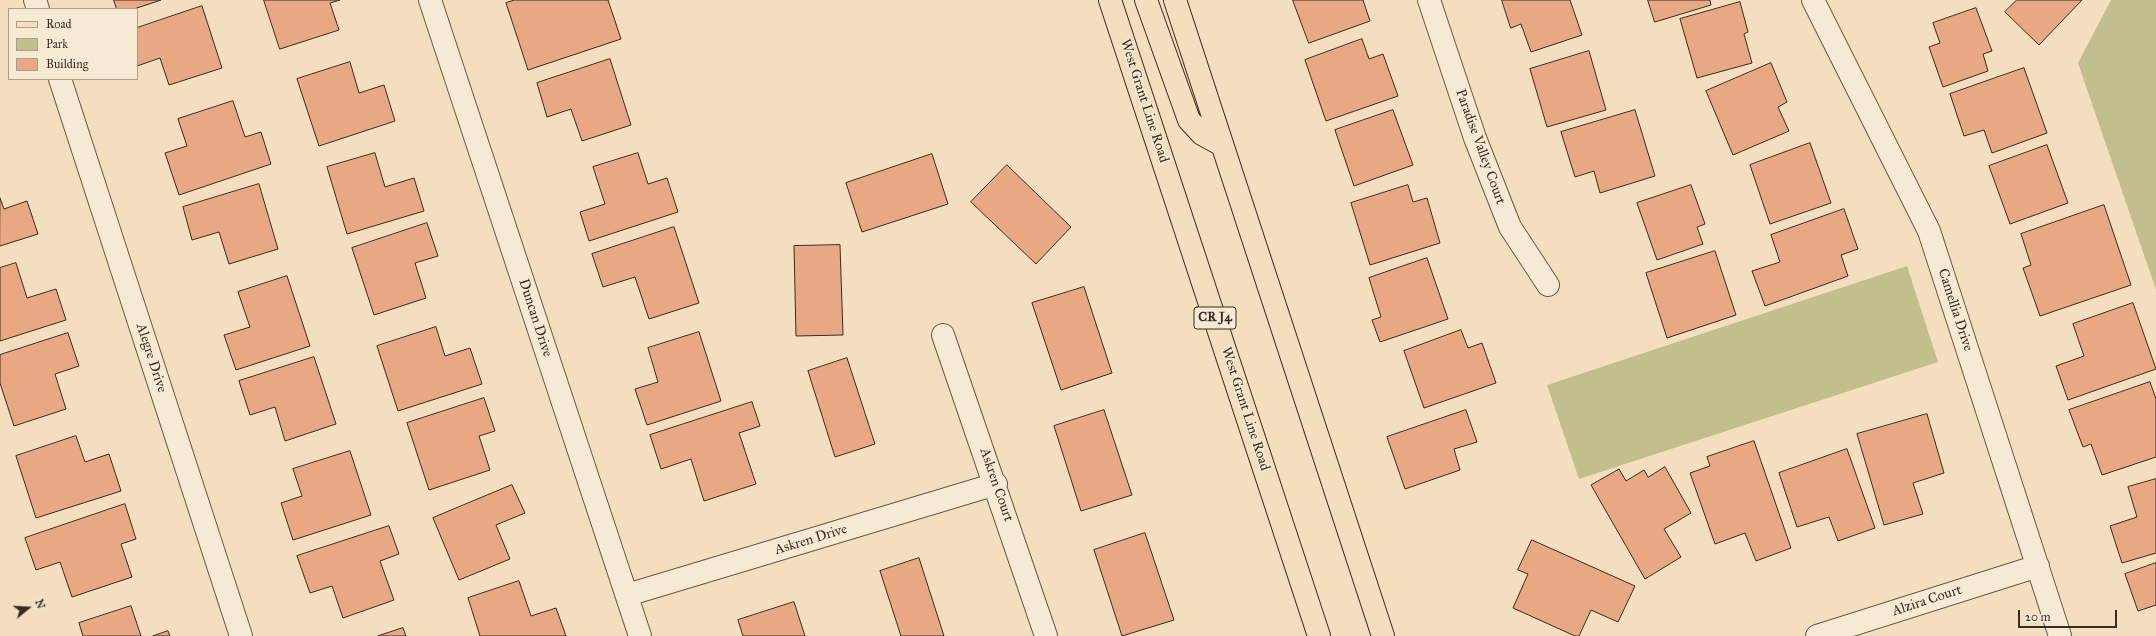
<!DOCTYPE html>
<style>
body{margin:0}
#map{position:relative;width:2156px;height:636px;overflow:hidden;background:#f3dfbd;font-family:"IM FELL Great Primer",serif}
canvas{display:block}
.legend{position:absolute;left:8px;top:8px;width:130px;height:72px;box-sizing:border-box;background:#f7ead4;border:1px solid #ac9d8d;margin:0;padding:5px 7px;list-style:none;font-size:12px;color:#3b2a22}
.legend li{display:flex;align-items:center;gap:8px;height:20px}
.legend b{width:20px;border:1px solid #ac9d8d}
.north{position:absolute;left:8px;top:588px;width:40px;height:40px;-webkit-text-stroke:3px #f7ead4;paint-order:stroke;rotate:72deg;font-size:11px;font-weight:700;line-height:16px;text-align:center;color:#3b2a22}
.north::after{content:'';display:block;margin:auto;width:14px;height:18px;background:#3b2a22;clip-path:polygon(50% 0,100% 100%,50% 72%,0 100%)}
.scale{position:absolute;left:2018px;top:610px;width:99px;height:18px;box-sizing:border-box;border:2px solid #3b2a22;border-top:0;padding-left:5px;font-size:12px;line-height:14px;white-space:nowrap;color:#3b2a22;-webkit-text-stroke:3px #f7ead4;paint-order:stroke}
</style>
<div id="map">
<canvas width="2156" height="636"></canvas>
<ul class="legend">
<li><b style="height:5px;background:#f3dfbd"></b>Road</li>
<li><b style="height:11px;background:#c3bf8c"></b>Park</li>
<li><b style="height:11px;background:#e7a883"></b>Building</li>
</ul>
<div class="north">N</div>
<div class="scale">20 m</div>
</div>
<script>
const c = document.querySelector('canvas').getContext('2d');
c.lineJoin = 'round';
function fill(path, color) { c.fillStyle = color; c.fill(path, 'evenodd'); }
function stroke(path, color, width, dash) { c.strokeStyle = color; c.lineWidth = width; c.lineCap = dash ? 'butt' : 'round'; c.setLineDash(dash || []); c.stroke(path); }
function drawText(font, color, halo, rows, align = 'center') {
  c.font = font + ' "IM FELL Great Primer",serif'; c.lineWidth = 3; c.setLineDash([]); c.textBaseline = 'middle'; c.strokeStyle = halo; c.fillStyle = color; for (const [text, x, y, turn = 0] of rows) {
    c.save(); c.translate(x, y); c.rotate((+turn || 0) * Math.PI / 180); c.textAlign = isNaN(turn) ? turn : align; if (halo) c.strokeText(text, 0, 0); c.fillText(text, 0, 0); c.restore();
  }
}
fill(new Path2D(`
 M 2111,0 L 2156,0 L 2156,290 L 2078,63 Z
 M 1907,266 L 1938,362 L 1579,479 L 1547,385 Z`), '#c3bf8c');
const building = new Path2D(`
 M 114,0 L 161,0 L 134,9 L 117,9 Z
 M 264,0 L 340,0 L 330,3 L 339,30 L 280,49 Z
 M 515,0 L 608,0 L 621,39 L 528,70 L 506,3 Z
 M 1293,0 L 1363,0 L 1370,21 L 1309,43 Z
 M 1502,0 L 1570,0 L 1582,35 L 1531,52 L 1521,24 L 1511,28 Z
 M 1648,0 L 1710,0 L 1711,5 L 1655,22 Z
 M 2017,0 L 2082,0 L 2039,45 L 2005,12 Z
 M 1740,2 L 1748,32 L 1744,34 L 1752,63 L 1697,78 L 1680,19 Z
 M 202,6 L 222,68 L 169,85 L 160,58 L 137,66 L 137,28 Z
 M 1976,8 L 1992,51 L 1983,54 L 1988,71 L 1943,87 L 1929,47 L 1940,43 L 1933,23 Z
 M 1362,39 L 1369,59 L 1383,54 L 1398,96 L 1326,121 L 1305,60 Z
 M 1589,51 L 1606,110 L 1547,127 L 1530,69 Z
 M 610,59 L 631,125 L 582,141 L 571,109 L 547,117 L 537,83 Z
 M 350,62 L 359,93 L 384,85 L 395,121 L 319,146 L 297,79 Z
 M 1771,63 L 1787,102 L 1778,107 L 1789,131 L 1733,155 L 1706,91 Z
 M 2024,68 L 2047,133 L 1992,153 L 1984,130 L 1964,136 L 1950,94 Z
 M 233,101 L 245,137 L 261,132 L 271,164 L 179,195 L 165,153 L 187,146 L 178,119 Z
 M 1393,110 L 1413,165 L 1354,186 L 1335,130 Z
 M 1635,110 L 1655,176 L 1600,193 L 1594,171 L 1575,177 L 1561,132 Z
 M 1810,143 L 1831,203 L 1770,224 L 1750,165 Z
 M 2047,145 L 2068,203 L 2010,224 L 1989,166 Z
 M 375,153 L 385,187 L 414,178 L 424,211 L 347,234 L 327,167 Z
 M 638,153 L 648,184 L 667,178 L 678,212 L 589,241 L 580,212 L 605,204 L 593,167 Z
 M 932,154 L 948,204 L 862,232 L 846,183 Z
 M 1007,165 L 1071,227 L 1036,264 L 971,202 Z
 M 259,184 L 278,249 L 229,264 L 219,232 L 192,240 L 183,207 Z
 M 1408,185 L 1413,202 L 1427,198 L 1440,243 L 1370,265 L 1351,203 Z
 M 1691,185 L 1705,224 L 1697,227 L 1703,244 L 1657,260 L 1637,203 Z
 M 0,198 L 4,209 L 27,201 L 38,234 L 0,246 Z
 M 2104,205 L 2131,285 L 2040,316 L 2023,268 L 2031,265 L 2021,234 Z
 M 1844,209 L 1858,249 L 1841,255 L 1848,276 L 1765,306 L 1752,271 L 1780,262 L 1771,235 Z
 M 427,223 L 438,256 L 415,263 L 426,298 L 374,315 L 352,248 Z
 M 674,227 L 699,303 L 649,319 L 635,277 L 603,287 L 592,254 Z
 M 840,245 L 843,335 L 796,336 L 794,246 Z
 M 1715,251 L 1736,315 L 1667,338 L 1646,273 Z
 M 1427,258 L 1448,319 L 1380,342 L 1372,320 L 1381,317 L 1369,278 Z
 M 16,263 L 27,298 L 56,289 L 66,320 L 0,341 L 0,268 Z
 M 287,276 L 310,346 L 236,370 L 224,335 L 250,327 L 238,292 Z
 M 1084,287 L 1112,373 L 1061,390 L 1032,303 Z
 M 2133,303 L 2156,369 L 2068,400 L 2056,366 L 2084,356 L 2073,324 Z
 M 436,327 L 445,356 L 470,348 L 482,384 L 398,411 L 377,346 Z
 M 1461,330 L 1468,348 L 1482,343 L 1496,383 L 1424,408 L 1404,351 Z
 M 699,332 L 721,401 L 647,425 L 635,389 L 658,382 L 648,348 Z
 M 68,333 L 79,366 L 55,374 L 66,409 L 14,426 L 0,383 L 0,355 Z
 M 314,357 L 336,424 L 285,441 L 275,407 L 250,415 L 239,381 Z
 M 847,358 L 875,444 L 835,457 L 808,371 Z
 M 2150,382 L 2156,399 L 2156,457 L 2102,475 L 2091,444 L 2083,447 L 2069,410 Z
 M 484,398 L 495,431 L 479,436 L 490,470 L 429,490 L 407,423 Z
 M 752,402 L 760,426 L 739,433 L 756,484 L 704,501 L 691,459 L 661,469 L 650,435 Z
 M 1104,410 L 1132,495 L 1081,511 L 1054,426 Z
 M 1466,410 L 1477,442 L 1454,449 L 1460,470 L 1405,489 L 1387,437 Z
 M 1927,414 L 1944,473 L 1913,483 L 1923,514 L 1884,525 L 1857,434 Z
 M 76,436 L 85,462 L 109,454 L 121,491 L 36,518 L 16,456 Z
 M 1754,441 L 1791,548 L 1756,561 L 1745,533 L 1715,544 L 1690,473 L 1710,466 L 1707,457 Z
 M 1847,449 L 1875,528 L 1838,541 L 1829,517 L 1797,527 L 1779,473 Z
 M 350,451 L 371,515 L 293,540 L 281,503 L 302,496 L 293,469 Z
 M 1665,467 L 1691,513 L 1664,529 L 1681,557 L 1645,579 L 1591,485 L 1619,469 L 1626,481 L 1644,470 L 1648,477 Z
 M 2156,479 L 2156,553 L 2122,563 L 2110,526 L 2137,517 L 2128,487 Z
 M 512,485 L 525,513 L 496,525 L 510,559 L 459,580 L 433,518 Z
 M 125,504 L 136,539 L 121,544 L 132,577 L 72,597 L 60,562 L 36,570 L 25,538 Z
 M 389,526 L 399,554 L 380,561 L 394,600 L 343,618 L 332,586 L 310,593 L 297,556 Z
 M 1145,533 L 1174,620 L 1122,636 L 1094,550 Z
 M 1532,540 L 1635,586 L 1618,622 L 1591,610 L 1579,636 L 1575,636 L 1513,608 L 1528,574 L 1518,570 Z
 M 919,558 L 944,636 L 901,636 L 880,571 Z
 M 2156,563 L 2156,605 L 2138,611 L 2125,574 Z
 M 519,581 L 531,616 L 556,608 L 566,636 L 480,636 L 468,598 Z
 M 794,602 L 805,636 L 743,636 L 738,620 Z
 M 131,606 L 141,636 L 83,636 L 79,623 Z
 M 403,628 L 406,636 L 378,636 Z
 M 168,631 L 170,636 L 153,636 Z`);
fill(building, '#e7a883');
stroke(building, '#3b2a22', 1);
const minor = new Path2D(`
 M 35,0 L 38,9
 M 430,0 L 640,636
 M 1429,0 L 1475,138 L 1510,227 L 1548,285
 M 1813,0 L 1929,231 L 2060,636
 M 60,79 L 241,636
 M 943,335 L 1046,636
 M 627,595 L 996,484
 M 1817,636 L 2038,566`);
const primary = new Path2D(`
 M 1110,0 L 1319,636
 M 1146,0 L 1189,120 L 1202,134 L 1222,145
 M 1175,0 L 1383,636`);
stroke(minor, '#695749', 24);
stroke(primary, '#3b2a22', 24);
stroke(minor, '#f7ead4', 22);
stroke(primary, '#f3dfbd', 22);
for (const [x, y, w] of [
 [1215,318,42]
]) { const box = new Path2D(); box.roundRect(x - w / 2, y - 11, w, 22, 3); c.fillStyle = '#f7ead4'; c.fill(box); stroke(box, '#3b2a22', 1); }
drawText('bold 13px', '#3b2a22', null, [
 ["CR J4",1215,318]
]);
drawText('14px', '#3b2a22', '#f7ead4', [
 ["West Grant Line Road",1144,101,72],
 ["Paradise Valley Court",1480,147,70],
 ["Camellia Drive",1955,310,72],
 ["Duncan Drive",535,318,72],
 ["Alegre Drive",151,358,72],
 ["West Grant Line Road",1245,409,72],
 ["Askren Court",996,485,71],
 ["Askren Drive",811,540,-17],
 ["Alzira Court",1927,601,-18]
]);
</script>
